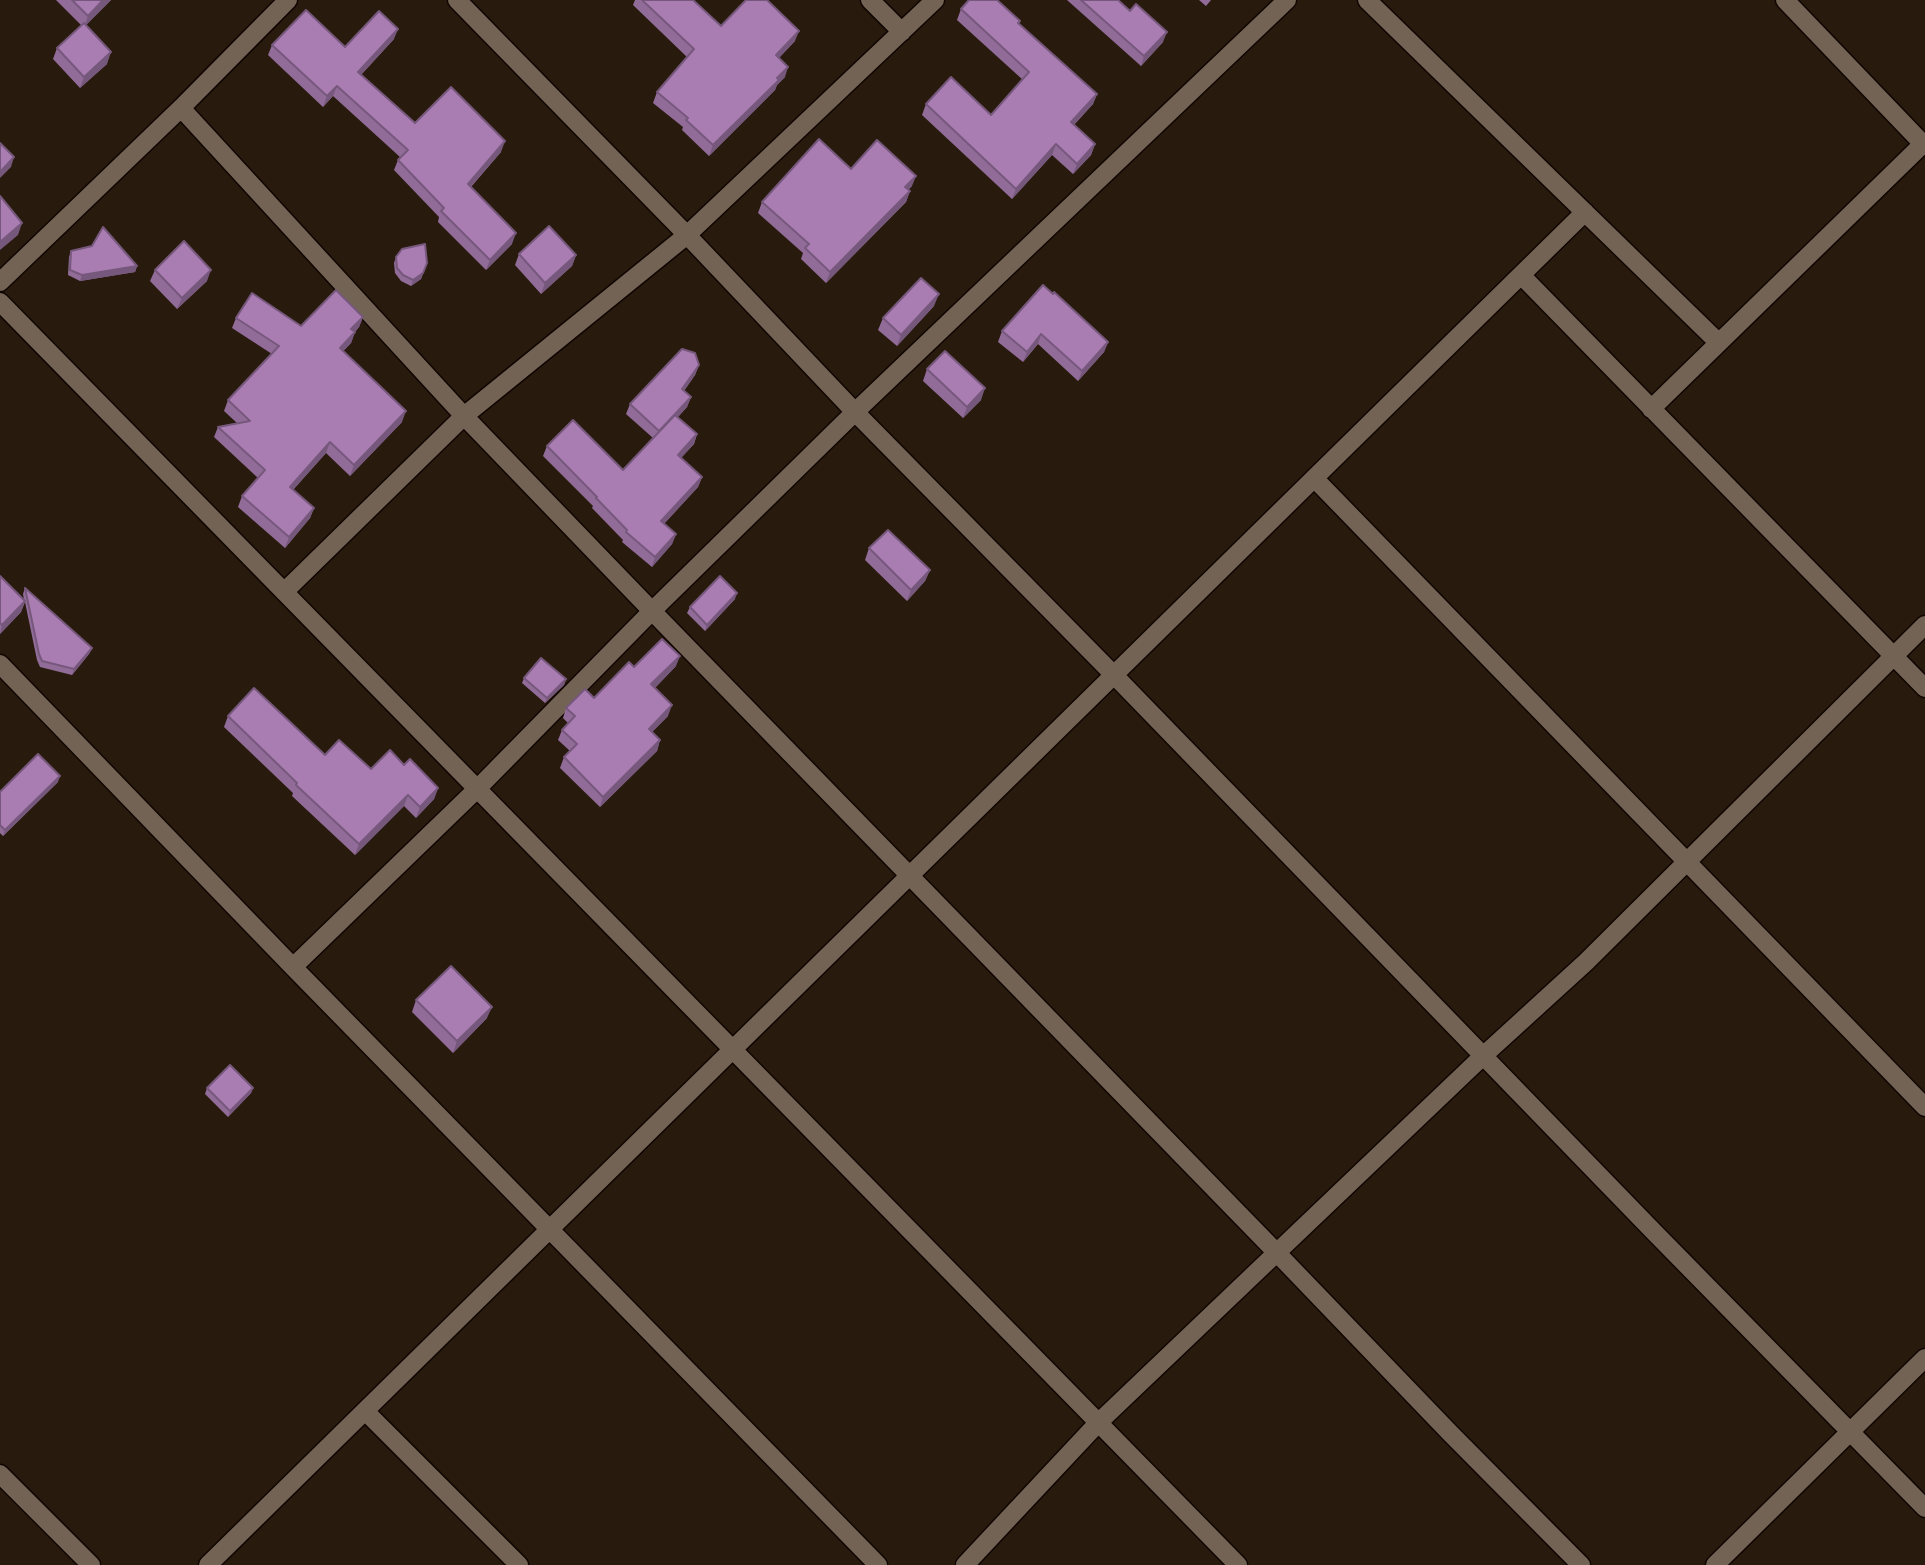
<!DOCTYPE html>
<style>
body{margin:0}
canvas{display:block;background:#281b0d}
</style>
<canvas width="1925" height="1565"></canvas>
<script>
const c = document.querySelector('canvas').getContext('2d');
c.lineJoin = 'round';
function stroke(path, color, width, dash) { c.strokeStyle = color; c.lineWidth = width; c.lineCap = dash ? 'butt' : 'round'; c.setLineDash(dash || []); c.stroke(path); }
function fill(path, color) { c.fillStyle = color; c.fill(path, 'evenodd'); }
const minor = new Path2D(`
 M 457,0 L 687,235 L 855,412 L 1114,675 L 1655,1233 L 1925,1508
 M 870,0 L 902,32
 M 1367,0 L 1719,343
 M 1785,0 L 1925,146
 M 181,108 L 464,416 L 652,611 L 1277,1253 L 1451,1434 L 1581,1565
 M 1521,275 L 1925,688
 M 0,282 L 181,108 L 288,0
 M 0,302 L 1238,1565
 M 1651,409 L 1925,142
 M 1314,478 L 1925,1107
 M 284,592 L 464,416 L 687,235 L 935,0
 M 0,664 L 293,967 L 878,1565
 M 293,967 L 477,789 L 652,611 L 855,412 L 1287,0
 M 365,1411 L 519,1565
 M 0,1474 L 91,1565
 M 208,1565 L 1585,212
 M 965,1565 L 1098,1423 L 1483,1056 L 1586,962 L 1925,625
 M 1715,1565 L 1925,1358`);
stroke(minor, '#100500', 21);
stroke(minor, '#736354', 18);
fill(new Path2D(`
 M 56,0 L 111,0 L 86,25 L 107,64 L 80,88 L 53,59 L 57,48 L 81,25 Z
 M 635,0 L 693,0 L 721,26 L 795,41 L 779,58 L 785,77 L 777,85 L 775,90 L 709,156 L 682,130 L 683,127 L 653,103 L 657,92 L 687,57 L 633,5 Z
 M 1067,0 L 1118,0 L 1163,42 L 1141,66 Z
 M 1199,0 L 1211,0 L 1206,6 Z
 M 961,9 L 1020,21 L 1019,24 L 1097,94 L 1093,104 L 1074,125 L 1095,144 L 1091,155 L 1073,174 L 1052,155 L 1012,199 L 922,115 L 926,104 L 991,115 L 1023,80 L 957,20 Z
 M 394,39 L 361,75 L 415,123 L 501,152 L 471,187 L 512,244 L 486,270 L 438,222 L 439,217 L 394,170 L 398,160 L 400,157 L 333,96 L 323,107 L 268,55 L 272,45 L 345,47 Z
 M 851,169 L 912,186 L 908,190 L 910,191 L 906,202 L 826,283 L 801,259 L 803,253 L 758,213 L 762,202 Z
 M 71,251 L 137,266 L 135,272 L 80,281 L 68,275 L 69,257 Z
 M 519,254 L 576,255 L 572,266 L 541,294 L 515,265 Z
 M 396,257 L 427,263 L 421,279 L 411,286 L 401,281 L 395,273 L 394,263 Z
 M 155,270 L 207,281 L 177,309 L 150,281 Z
 M 1053,294 L 1108,342 L 1104,352 L 1078,381 L 1038,344 L 1023,362 L 998,342 L 1002,331 Z
 M 934,306 L 897,346 L 878,330 L 883,318 Z
 M 363,317 L 359,327 L 355,332 L 351,343 L 343,351 L 402,422 L 350,476 L 326,453 L 293,490 L 314,508 L 310,518 L 285,548 L 238,507 L 242,496 L 258,478 L 214,437 L 218,427 L 237,423 L 224,411 L 228,400 L 272,354 L 232,328 L 236,318 L 301,326 Z
 M 699,365 L 695,375 L 684,391 L 691,397 L 687,407 L 678,417 L 697,434 L 694,444 L 681,457 L 702,477 L 698,487 L 664,524 L 676,534 L 672,544 L 652,567 L 622,542 L 623,540 L 592,508 L 593,506 L 543,456 L 547,446 L 623,470 L 653,438 L 626,414 L 630,404 Z
 M 927,369 L 981,400 L 963,418 L 923,381 Z
 M 869,548 L 930,570 L 925,581 L 907,601 L 865,560 Z
 M 0,576 L 24,600 L 23,594 L 25,588 L 92,648 L 89,654 L 72,675 L 40,667 L 37,660 L 25,602 L 21,612 L 0,634 Z
 M 735,599 L 705,631 L 687,613 L 690,607 Z
 M 676,666 L 655,688 L 668,716 L 652,732 L 660,740 L 657,751 L 600,807 L 560,768 L 564,757 L 570,751 L 558,740 L 562,730 L 568,723 L 563,718 L 566,708 L 594,698 L 634,667 Z
 M 524,678 L 566,679 L 564,685 L 545,703 L 522,683 Z
 M 228,716 L 325,755 L 371,769 L 404,765 L 438,788 L 434,799 L 416,818 L 404,806 L 355,855 L 292,796 L 293,793 L 224,727 Z
 M 58,782 L 3,836 L 0,833 L 0,792 Z
 M 416,1000 L 487,1018 L 453,1053 L 412,1012 Z
 M 207,1088 L 253,1088 L 251,1093 L 228,1117 L 205,1094 Z`), '#926c99');
fill(new Path2D(`
 M 103,0 L 111,0 L 84,27 L 88,16 Z
 M 398,29 L 394,39 L 354,82 L 358,72 Z
 M 799,31 L 795,41 L 772,65 L 776,55 Z
 M 1167,32 L 1163,42 L 1141,66 L 1144,56 Z
 M 111,52 L 107,64 L 80,88 L 84,77 Z
 M 788,67 L 785,77 L 777,85 L 775,90 L 709,156 L 713,145 Z
 M 337,86 L 333,96 L 323,107 L 327,96 Z
 M 1097,94 L 1093,104 L 1067,132 L 1071,122 Z
 M 505,141 L 501,152 L 464,194 L 468,184 Z
 M 1056,144 L 1052,155 L 1012,199 L 1016,189 Z
 M 1095,144 L 1091,155 L 1073,174 L 1077,164 Z
 M 14,157 L 11,167 L 0,178 L 0,172 Z
 M 916,176 L 912,186 L 901,197 L 905,187 Z
 M 910,191 L 906,202 L 826,283 L 830,272 Z
 M 22,223 L 18,235 L 0,250 L 0,242 Z
 M 516,233 L 512,244 L 486,270 L 490,260 Z
 M 576,255 L 572,266 L 541,294 L 545,283 Z
 M 137,266 L 135,272 L 80,281 L 82,275 Z
 M 211,270 L 207,281 L 177,309 L 182,298 Z
 M 423,273 L 421,279 L 411,286 L 413,280 Z
 M 939,294 L 934,306 L 897,346 L 901,335 Z
 M 363,317 L 359,327 L 347,340 L 351,329 Z
 M 355,332 L 351,343 L 336,359 L 340,348 Z
 M 1041,334 L 1038,344 L 1023,362 L 1027,352 Z
 M 1108,342 L 1104,352 L 1078,381 L 1082,371 Z
 M 699,365 L 695,375 L 678,399 L 682,389 Z
 M 985,388 L 981,400 L 963,418 L 967,407 Z
 M 691,397 L 687,407 L 656,441 L 659,431 Z
 M 406,411 L 402,422 L 350,476 L 354,465 Z
 M 697,434 L 694,444 L 675,465 L 678,455 Z
 M 330,442 L 326,453 L 286,497 L 290,487 Z
 M 702,477 L 698,487 L 657,531 L 661,521 Z
 M 314,508 L 310,518 L 285,548 L 289,537 Z
 M 676,534 L 672,544 L 652,567 L 655,557 Z
 M 930,570 L 925,581 L 907,601 L 911,590 Z
 M 737,593 L 735,599 L 705,631 L 707,625 Z
 M 25,601 L 21,612 L 0,634 L 2,625 Z
 M 92,648 L 89,654 L 72,675 L 74,669 Z
 M 680,656 L 676,666 L 648,695 L 651,684 Z
 M 566,679 L 564,685 L 545,703 L 547,698 Z
 M 672,705 L 668,716 L 645,739 L 649,729 Z
 M 660,740 L 657,751 L 600,807 L 603,797 Z
 M 60,776 L 58,782 L 3,836 L 5,830 Z
 M 438,788 L 434,799 L 416,818 L 420,807 Z
 M 408,795 L 404,806 L 355,855 L 359,844 Z
 M 492,1007 L 487,1018 L 453,1053 L 457,1041 Z
 M 253,1088 L 251,1093 L 228,1117 L 230,1111 Z`), '#77587d');
const building = new Path2D(`
 M 72,0 L 103,0 L 88,16 Z
 M 642,0 L 693,0 L 721,26 L 746,0 L 767,0 L 799,31 L 776,55 L 788,67 L 777,78 L 779,80 L 713,145 L 686,120 L 688,118 L 657,92 L 694,49 Z
 M 969,0 L 997,0 L 1020,21 L 1018,23 L 1097,94 L 1071,122 L 1095,144 L 1077,164 L 1056,144 L 1016,189 L 926,104 L 951,77 L 991,115 L 1029,72 L 961,9 Z
 M 1081,0 L 1118,0 L 1130,11 L 1136,4 L 1167,32 L 1144,56 Z
 M 306,10 L 345,47 L 379,11 L 398,29 L 358,72 L 415,123 L 451,87 L 505,141 L 468,184 L 516,233 L 490,260 L 441,211 L 444,208 L 398,160 L 408,150 L 337,86 L 327,96 L 272,45 Z
 M 84,23 L 111,52 L 84,77 L 57,48 Z
 M 819,139 L 851,169 L 877,140 L 916,176 L 905,187 L 910,191 L 830,272 L 805,248 L 809,244 L 762,202 Z
 M 0,143 L 14,157 L 0,172 Z
 M 0,196 L 22,223 L 0,242 Z
 M 549,226 L 576,255 L 545,283 L 519,254 Z
 M 103,227 L 137,266 L 82,275 L 70,270 L 71,251 L 92,246 Z
 M 184,241 L 211,270 L 182,298 L 155,270 Z
 M 425,244 L 427,263 L 423,273 L 413,280 L 403,275 L 397,268 L 396,257 L 402,249 Z
 M 921,278 L 939,294 L 901,335 L 883,318 Z
 M 1043,285 L 1053,294 L 1054,292 L 1108,342 L 1082,371 L 1041,334 L 1027,352 L 1002,331 Z
 M 336,290 L 363,317 L 351,329 L 355,332 L 340,348 L 406,411 L 354,465 L 330,442 L 290,487 L 314,508 L 289,537 L 242,496 L 265,470 L 218,427 L 250,421 L 228,400 L 279,346 L 236,318 L 252,293 L 301,326 Z
 M 682,349 L 695,353 L 699,365 L 682,389 L 691,397 L 659,431 L 630,404 Z
 M 945,351 L 985,388 L 967,407 L 927,369 Z
 M 675,415 L 697,434 L 678,455 L 702,477 L 661,521 L 676,534 L 655,557 L 626,532 L 627,530 L 596,498 L 597,497 L 547,446 L 573,420 L 623,470 Z
 M 888,530 L 930,570 L 911,590 L 869,548 Z
 M 0,576 L 25,601 L 2,625 L 0,623 Z
 M 720,576 L 737,593 L 707,625 L 690,607 Z
 M 25,588 L 92,648 L 74,669 L 42,661 L 39,654 Z
 M 662,639 L 680,656 L 651,684 L 672,705 L 649,729 L 660,740 L 603,797 L 564,757 L 577,744 L 562,730 L 575,716 L 566,708 L 585,689 L 594,698 L 629,662 L 634,667 Z
 M 541,658 L 566,679 L 547,698 L 524,678 Z
 M 254,688 L 325,755 L 339,740 L 371,769 L 390,750 L 404,765 L 410,759 L 438,788 L 420,807 L 408,795 L 359,844 L 296,785 L 297,783 L 228,716 Z
 M 38,754 L 60,776 L 5,830 L 0,825 L 0,792 Z
 M 451,966 L 492,1007 L 457,1041 L 416,1000 Z
 M 230,1065 L 253,1088 L 230,1111 L 207,1088 Z`);
fill(building, '#aa7db2');
stroke(building, '#77587d', 2);
</script>
